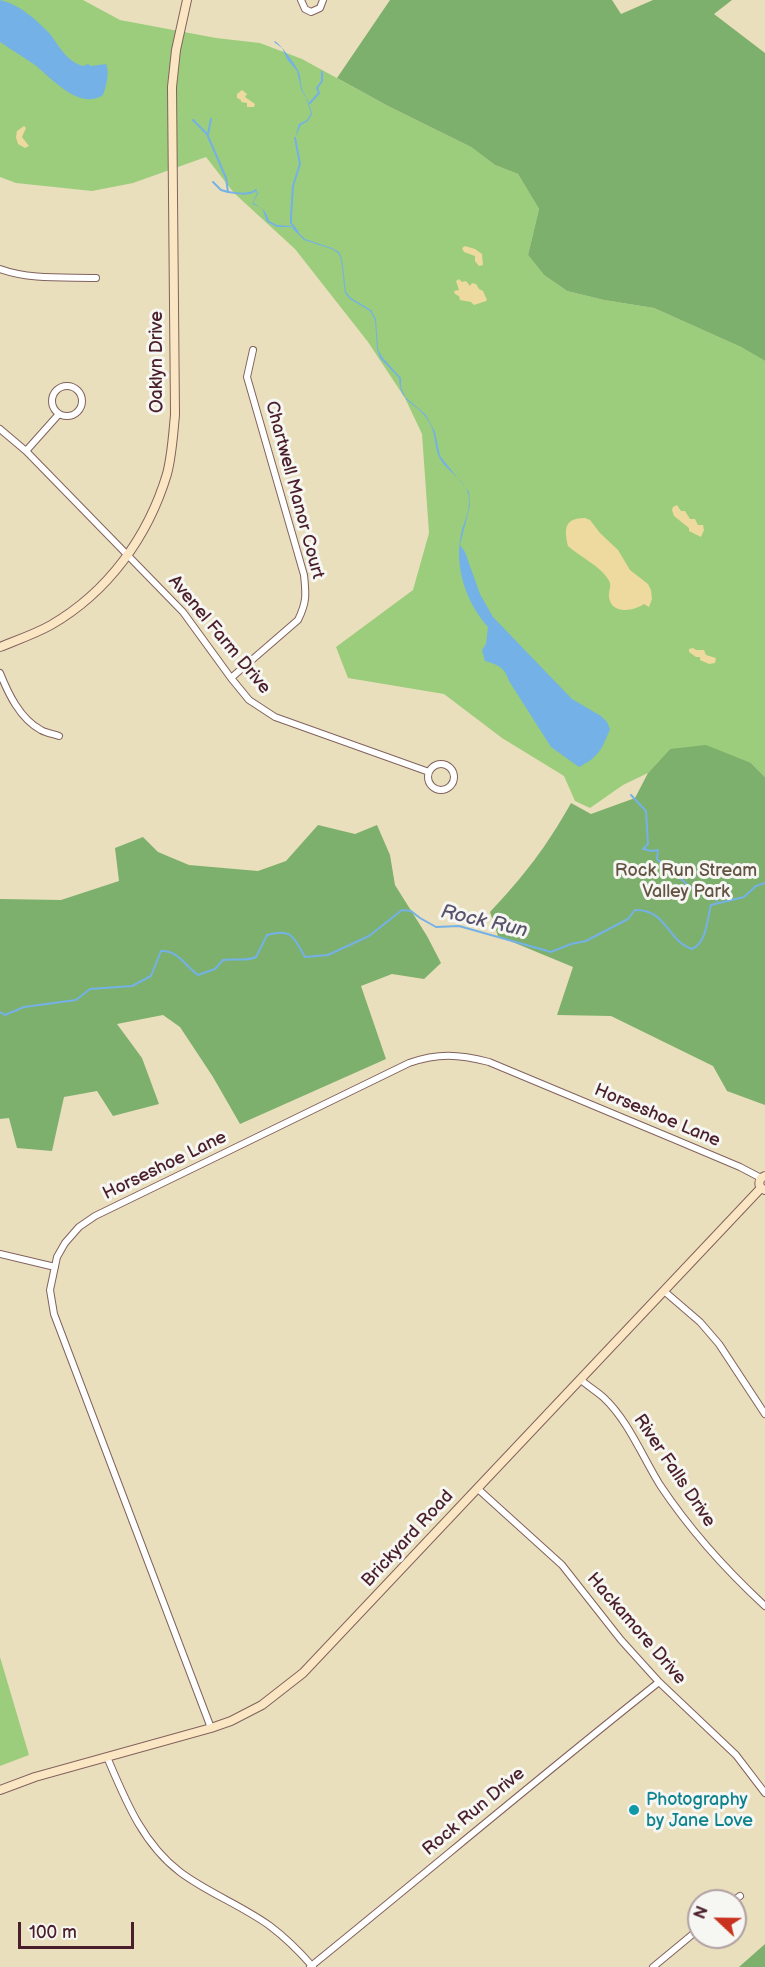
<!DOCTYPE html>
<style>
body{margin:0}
#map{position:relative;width:765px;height:1967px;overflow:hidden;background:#eadfbd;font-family:"Balsamiq Sans",sans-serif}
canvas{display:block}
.north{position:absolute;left:687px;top:1889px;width:60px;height:60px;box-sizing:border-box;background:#f6f6f2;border:2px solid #b1a0a2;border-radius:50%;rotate:292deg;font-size:16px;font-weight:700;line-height:24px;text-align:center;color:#4a1f2b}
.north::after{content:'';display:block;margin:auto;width:21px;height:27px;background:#c8321e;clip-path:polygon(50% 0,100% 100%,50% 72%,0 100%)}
.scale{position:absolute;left:18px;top:1922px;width:116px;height:27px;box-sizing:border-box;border:3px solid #4a1f2b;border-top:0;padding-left:8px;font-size:18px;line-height:21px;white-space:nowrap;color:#4a1f2b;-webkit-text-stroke:4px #f6f6f2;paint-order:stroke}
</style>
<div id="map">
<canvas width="765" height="1967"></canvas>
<div class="north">N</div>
<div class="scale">100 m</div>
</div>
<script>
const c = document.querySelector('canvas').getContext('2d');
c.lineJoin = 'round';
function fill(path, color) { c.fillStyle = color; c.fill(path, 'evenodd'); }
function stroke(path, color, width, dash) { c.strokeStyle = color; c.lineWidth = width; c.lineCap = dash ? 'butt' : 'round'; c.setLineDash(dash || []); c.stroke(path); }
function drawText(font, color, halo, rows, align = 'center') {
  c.font = font + ' "Balsamiq Sans",sans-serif'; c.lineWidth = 6; c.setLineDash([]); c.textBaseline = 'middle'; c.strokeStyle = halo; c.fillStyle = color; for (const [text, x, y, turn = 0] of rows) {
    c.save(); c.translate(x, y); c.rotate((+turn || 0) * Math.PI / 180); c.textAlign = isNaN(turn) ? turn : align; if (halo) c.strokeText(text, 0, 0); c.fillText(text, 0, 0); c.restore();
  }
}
fill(new Path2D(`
 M 0,0 L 83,0 L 120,20 L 216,38 L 260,43 L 302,59 L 388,106 L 471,147 L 495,165 L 518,174 L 539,209 L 528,255 L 544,275 L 567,291 L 604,300 L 654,308 L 741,347 L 765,361 L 765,777 L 751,763 L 670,749 L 648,773 L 623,785 L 590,808 L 575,801 L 564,776 L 502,738 L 444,694 L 348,678 L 336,647 L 413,590 L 429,533 L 422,434 L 405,398 L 368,342 L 295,249 L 234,193 L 206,157 L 133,183 L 92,191 L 16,183 L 0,177 Z
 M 0,1657 L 29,1755 L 0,1766 Z`), '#9ccd7c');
fill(new Path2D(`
 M 390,0 L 612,0 L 621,14 L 653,0 L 732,0 L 714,14 L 765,53 L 765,361 L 741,347 L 654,308 L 604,300 L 567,291 L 544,275 L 528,255 L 539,209 L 518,174 L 495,165 L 471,147 L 388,106 L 337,78 Z
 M 706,745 L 751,763 L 765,777 L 765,1105 L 727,1091 L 713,1066 L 611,1016 L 557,1015 L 573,967 L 498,936 L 490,912 C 524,876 547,846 571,803 L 591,814 L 635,798 L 648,773 L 670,749 Z
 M 318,825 L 355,834 L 377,825 L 390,855 L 395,885 L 427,936 L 441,963 L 424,979 L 392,974 L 361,986 L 386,1059 L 240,1124 L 213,1077 L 180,1027 L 163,1015 L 117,1024 L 142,1058 L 159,1104 L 113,1116 L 97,1091 L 64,1097 L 52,1151 L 17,1148 L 9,1118 L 0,1119 L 0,899 L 61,900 L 119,881 L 115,848 L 143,837 L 158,852 L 189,865 L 258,871 L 286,861 Z
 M 765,1944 L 765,1967 L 739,1967 Z`), '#7db06c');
fill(new Path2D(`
 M 242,90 L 247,94 L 245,97 L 255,104 L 254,107 L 247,107 L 247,103 L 241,102 L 241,100 L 237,98 L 237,94 Z
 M 24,126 L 26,128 L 22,137 L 29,146 L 25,148 L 18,144 L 16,137 L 17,131 Z
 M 465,246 L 475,249 L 482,254 L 483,265 L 479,266 L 475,261 L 475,256 L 464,252 L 462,248 Z
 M 459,279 L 462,282 L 466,281 L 470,286 L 472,283 L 476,284 L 479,289 L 483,291 L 487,300 L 486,301 L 474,305 L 471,302 L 460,300 L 459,296 L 455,294 L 454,291 L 459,290 L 456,281 Z
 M 677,505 L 681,511 L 685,511 L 690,519 L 695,519 L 698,525 L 703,525 L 704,530 L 701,537 L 689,531 L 689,528 L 674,516 L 672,510 L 673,507 Z
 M 585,518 L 590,520 L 600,533 L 618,550 L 630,570 L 648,584 L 651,590 L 652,599 L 649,607 L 644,604 C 634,611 611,615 609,597 C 608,590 613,586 608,579 C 599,565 580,557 568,546 C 564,529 564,518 585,518 Z
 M 693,648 L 696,650 L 704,650 L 706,655 L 716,658 L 715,663 L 709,664 L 700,660 L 700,657 L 696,657 L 689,652 L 689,649 Z`), '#eeda9e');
fill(new Path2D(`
 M 0,0 C 19,4 38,21 50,34 C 60,47 66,61 83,66 L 88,64 L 91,66 L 106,64 C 110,72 106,87 103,95 C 80,111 51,78 35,65 C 24,57 11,50 0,42 Z
 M 275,41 C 281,45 296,65 299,72 C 301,78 300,85 303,91 C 307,99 310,105 312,114 L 308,121 L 301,125 L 295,138 L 299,124 L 307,120 L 311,113 L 306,98 L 301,89 L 297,71 L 287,59 L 282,48 L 274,42 Z
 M 256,190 L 258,193 L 253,203 C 262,208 266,210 269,221 L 277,225 L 291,226 L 305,239 L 332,248 L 339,252 L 342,259 L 346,292 L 351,298 L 371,310 L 376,319 L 378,349 L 382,357 L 401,378 L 401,387 L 405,397 L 426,415 L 435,432 L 440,456 L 469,492 L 470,505 L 460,545 L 465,552 L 480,594 L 493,617 L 572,699 L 601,716 L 607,722 L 610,729 C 602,749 599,757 579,767 L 551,747 L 509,681 C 505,668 499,665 485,661 L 482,650 L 486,644 L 488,627 C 466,602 454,567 461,534 C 464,520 472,508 468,493 C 463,478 446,471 439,457 C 434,446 436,433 429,422 C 418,402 400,406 399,378 L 380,358 L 377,349 L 375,320 L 370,311 L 350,299 L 345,293 L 341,259 L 338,253 L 332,249 L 304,240 L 291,227 L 277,227 L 267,222 L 262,208 L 252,204 L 257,193 Z`), '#74b1e6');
stroke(new Path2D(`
 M 310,103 L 319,93 L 317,88 L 322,81 L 322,72
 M 193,120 L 207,134 L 226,178 L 228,192 C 237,193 248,196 256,190
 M 208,134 L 211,119
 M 295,138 L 300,164 L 293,186 L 291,216 L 291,223 L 298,232
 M 213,182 L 221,190 L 228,192
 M 631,795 L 646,811 L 648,844 L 643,849 L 652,851 L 658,850 L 657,859 L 668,870 L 678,874 L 681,879 L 690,887 C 707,887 707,887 717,901
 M 0,1012 L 5,1015 L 24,1007 L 76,1000 L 90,989 L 132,986 L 151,976 L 161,951 C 178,950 185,966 198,975 L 215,969 L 223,960 C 234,958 246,962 256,957 L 267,935 C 293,928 293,937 305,957 L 328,955 L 369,936 L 402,910 L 411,911 L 420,918 L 436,927 L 459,926 L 551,952 L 571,944 L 586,941 L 628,919 L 635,910 C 667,909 667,941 692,949 C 707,943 707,919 711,905 L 744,897 L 756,886 L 765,883`), '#74b1e6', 2);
const street = new Path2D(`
 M 301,0 L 305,9 L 311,12 L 320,8 L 323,0
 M 0,269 C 31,280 64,277 96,278
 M52 401a15 15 0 1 1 30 0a15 15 0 1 1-30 0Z
 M 0,429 L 26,451 L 183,612 L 231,678 L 249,700 L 275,717 L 429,772
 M 26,451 L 59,414
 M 0,673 C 8,693 20,719 41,730 C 46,733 53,734 59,736
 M 231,678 L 298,620 C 307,602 306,594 304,575 L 247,377 L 253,350
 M428 777a13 13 0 1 1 26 0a13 13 0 1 1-26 0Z
 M 0,1254 L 55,1267
 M 664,1291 L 700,1322 L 719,1344 L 765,1414
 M 581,1380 C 588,1386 596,1391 603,1397 C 628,1420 642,1456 660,1485 C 690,1530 726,1570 765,1606
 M 478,1489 L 562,1565 L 621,1640 L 659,1682 L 736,1755 L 765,1793
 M 211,1728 L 54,1314 L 50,1290 L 57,1257 L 65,1243 L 79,1227 L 95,1216 L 409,1063 C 438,1053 458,1054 489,1062 L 676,1140 L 740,1167 L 761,1178
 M 107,1757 C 125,1799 142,1843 180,1872 C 208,1893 241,1905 270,1926 C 286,1938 300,1952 313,1967
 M 733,1901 L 740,1896
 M 310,1967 C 427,1872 542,1775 659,1682
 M 653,1967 L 699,1929`);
const secondary = new Path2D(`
 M 0,647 C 17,640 35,634 51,625 C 108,592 148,537 167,474 C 172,455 173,435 175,415 L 172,87 L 176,50 L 187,0
 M 765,1176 L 761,1178 C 758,1183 759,1188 765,1190
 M 0,1790 L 35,1777 L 211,1728 L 231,1721 L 262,1705 L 303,1673 L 761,1188`);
stroke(street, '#82625e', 8);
stroke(secondary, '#82625e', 10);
stroke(street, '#fff', 6);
stroke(secondary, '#fbe6c3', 8);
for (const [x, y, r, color] of [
 [634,1810,6,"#0f9aa8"]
]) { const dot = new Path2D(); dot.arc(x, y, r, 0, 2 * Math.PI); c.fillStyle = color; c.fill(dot); stroke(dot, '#f6f6f2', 2); }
drawText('18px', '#4a1f2b', '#f6f6f2', [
 ["Oaklyn Drive",157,362,-90],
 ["Chartwell Manor Court",294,490,75],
 ["Avenel Farm Drive",219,635,50],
 ["Horseshoe Lane",657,1116,23],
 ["Horseshoe Lane",165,1166,-26],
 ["River Falls Drive",674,1471,56],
 ["Brickyard Road",408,1539,-47],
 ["Hackamore Drive",636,1629,49],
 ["Rock Run Drive",474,1812,-40]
]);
drawText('18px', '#635343', '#f6f6f2', [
 ["Rock Run Stream",686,871],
 ["Valley Park",686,892]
]);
drawText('18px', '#0d838f', '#f6f6f2', [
 ["Photography",646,1800],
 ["by Jane Love",646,1821]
], 'left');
drawText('italic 20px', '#59526c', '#f6f6f2', [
 ["Rock Run",484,922,13]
]);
</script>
